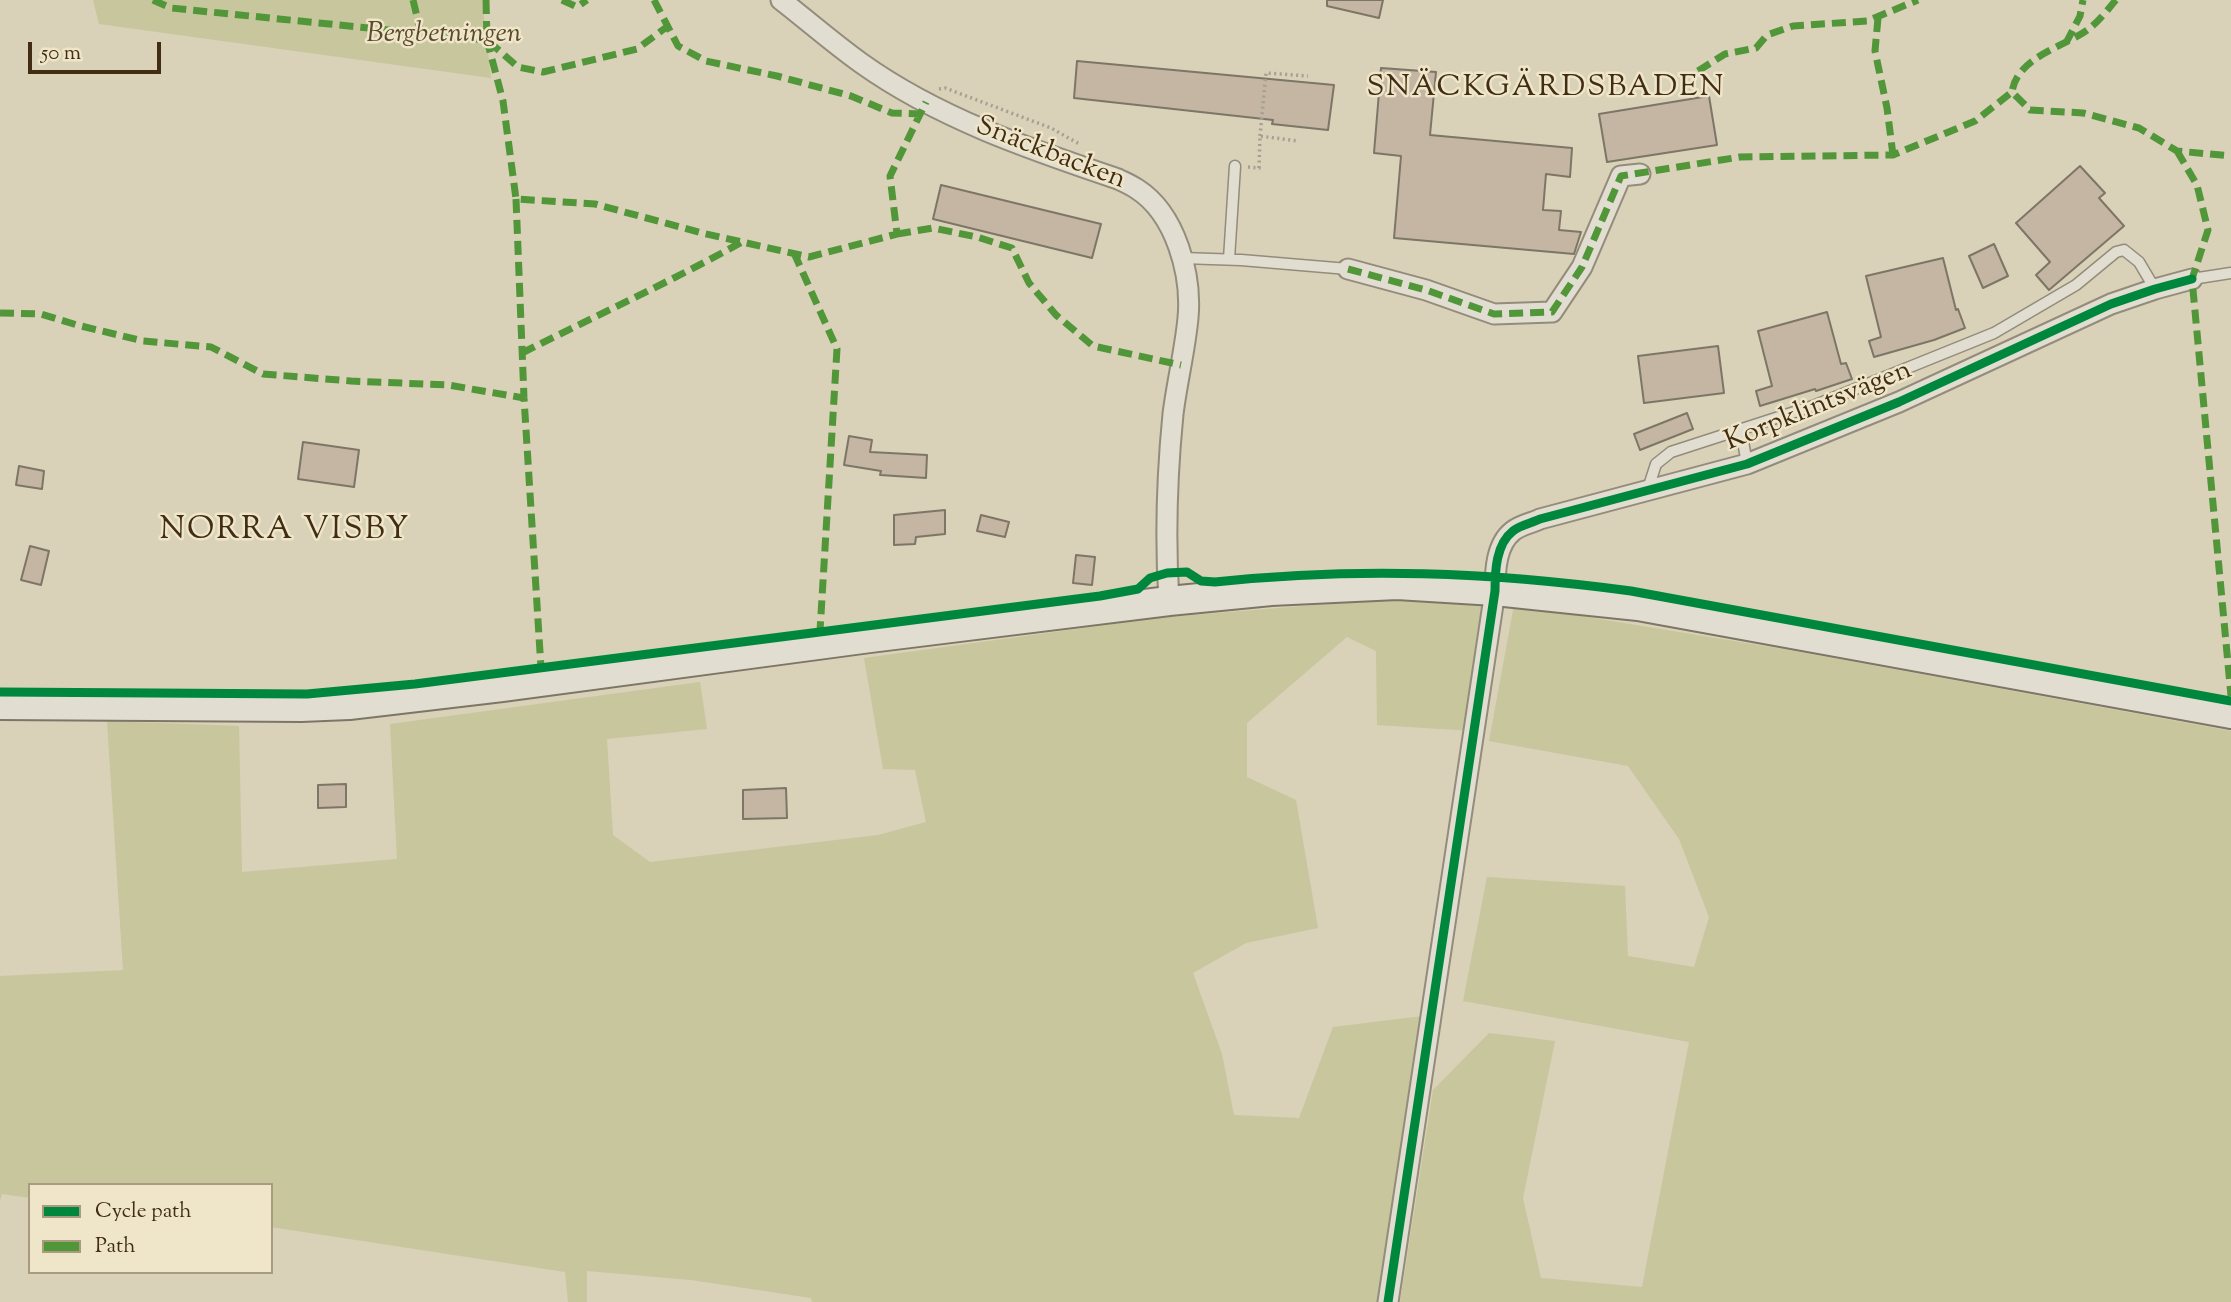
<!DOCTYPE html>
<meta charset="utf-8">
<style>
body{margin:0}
#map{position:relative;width:2231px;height:1302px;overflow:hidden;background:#d9d1b8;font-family:"Sorts Mill Goudy",serif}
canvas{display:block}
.legend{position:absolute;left:28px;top:1183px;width:245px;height:91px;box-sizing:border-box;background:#efe5c8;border:2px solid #a99b80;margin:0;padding:9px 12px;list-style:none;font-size:21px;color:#402d13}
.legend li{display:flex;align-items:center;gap:14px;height:35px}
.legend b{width:35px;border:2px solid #a99b80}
.scale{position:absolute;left:28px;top:42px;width:133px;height:32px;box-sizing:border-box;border:4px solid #402d13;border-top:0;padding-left:9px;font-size:21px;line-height:24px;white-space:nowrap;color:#402d13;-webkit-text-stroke:5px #efe5c8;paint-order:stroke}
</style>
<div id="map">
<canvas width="2231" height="1302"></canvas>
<ul class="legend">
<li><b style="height:9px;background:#00873e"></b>Cycle path</li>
<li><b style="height:9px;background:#52963a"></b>Path</li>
</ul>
<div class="scale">50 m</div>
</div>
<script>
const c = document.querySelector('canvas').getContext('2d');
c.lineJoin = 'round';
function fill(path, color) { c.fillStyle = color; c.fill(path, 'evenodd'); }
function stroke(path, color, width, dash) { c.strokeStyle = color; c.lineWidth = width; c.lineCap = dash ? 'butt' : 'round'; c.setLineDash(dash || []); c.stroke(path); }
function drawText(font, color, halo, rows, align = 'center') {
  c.font = font + ' "Sorts Mill Goudy",serif'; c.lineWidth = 5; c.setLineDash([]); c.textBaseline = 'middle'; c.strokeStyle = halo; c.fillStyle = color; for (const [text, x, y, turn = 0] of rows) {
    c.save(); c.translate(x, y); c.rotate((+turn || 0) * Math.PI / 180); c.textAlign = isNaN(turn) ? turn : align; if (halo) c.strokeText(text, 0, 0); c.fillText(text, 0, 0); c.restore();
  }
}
fill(new Path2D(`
 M 93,0 L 482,0 L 491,78 L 99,24 Z
 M 1388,599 L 1493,603 L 1473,731 L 1377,725 L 1376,651 L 1347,637 L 1247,723 L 1247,777 L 1296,800 L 1318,928 L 1246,943 L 1193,973 L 1222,1054 L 1234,1115 L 1299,1118 L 1333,1027 L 1423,1016 L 1377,1302 L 812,1302 L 811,1298 L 691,1280 L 587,1271 L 587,1302 L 568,1302 L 565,1272 L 271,1227 L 271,1185 L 30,1185 L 30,1198 L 2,1194 L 0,1201 L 0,976 L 123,970 L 107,721 L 239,726 L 242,872 L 397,859 L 390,724 L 700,682 L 707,729 L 607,739 L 613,835 L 650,862 L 878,835 L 926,822 L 915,770 L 883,769 L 864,658 L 1157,618 Z
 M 1514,605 L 1789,650 L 2231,731 L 2231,1302 L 1400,1302 L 1433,1090 L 1489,1033 L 1555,1041 L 1523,1198 L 1541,1278 L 1642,1287 L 1689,1042 L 1463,1001 L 1487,877 L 1625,886 L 1628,956 L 1694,967 L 1709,917 L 1679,839 L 1628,766 L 1489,741 Z`), '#c7c69d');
const building = new Path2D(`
 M 1327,0 L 1383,0 L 1379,18 L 1327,6 Z
 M 1077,61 L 1334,85 L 1328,130 L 1272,124 L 1273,120 L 1074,98 Z
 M 1381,68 L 1436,72 L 1430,135 L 1572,148 L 1570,177 L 1546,174 L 1543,210 L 1561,211 L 1559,230 L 1581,232 L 1574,254 L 1394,238 L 1401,156 L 1374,153 Z
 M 1709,96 L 1717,145 L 1607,162 L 1599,114 Z
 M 2080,166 L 2105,193 L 2099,198 L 2124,226 L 2049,290 L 2036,275 L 2050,262 L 2016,223 Z
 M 941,185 L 1101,224 L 1092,258 L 933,219 Z
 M 1994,244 L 2008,276 L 1983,288 L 1969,256 Z
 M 1943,258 L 1956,310 L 1958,309 L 1965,328 L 1934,340 L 1874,357 L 1869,341 L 1881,337 L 1866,276 Z
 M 1827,312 L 1841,364 L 1846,363 L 1852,379 L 1816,391 L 1815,389 L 1760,406 L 1756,391 L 1772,386 L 1758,331 Z
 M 1718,346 L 1724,393 L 1644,403 L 1638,356 Z
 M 1687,413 L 1693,429 L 1640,450 L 1634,434 Z
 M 849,436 L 872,440 L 870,452 L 927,455 L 926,478 L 880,475 L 881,471 L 844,465 Z
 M 303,442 L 359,450 L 354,487 L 298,479 Z
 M 19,466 L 44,471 L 42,489 L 16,485 Z
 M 945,510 L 945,534 L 916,537 L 915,544 L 894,545 L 894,515 Z
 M 981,515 L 1009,522 L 1005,537 L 977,531 Z
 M 30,546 L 49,551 L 41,585 L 21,580 Z
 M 1076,555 L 1095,557 L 1092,585 L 1073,583 Z
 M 346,784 L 346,807 L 318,808 L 318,785 Z
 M 786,788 L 787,818 L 743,819 L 743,790 Z`);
fill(building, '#c5b5a3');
stroke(building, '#7d7666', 2);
const lane = new Path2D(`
 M 1182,258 L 1241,260 L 1348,269
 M 1229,259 L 1235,166
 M 2192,279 L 2231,273
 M 1741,430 L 1747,464
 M 1647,492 L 1656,464 L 1671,452 L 1813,406 L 1994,333 L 2076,285 L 2116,252 L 2124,250 L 2139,262 L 2155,289`);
const street = new Path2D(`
 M 781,0 C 808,21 833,43 861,63 C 938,118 1029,149 1118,179 C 1124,182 1131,185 1137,189 C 1176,214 1192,275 1188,318 C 1185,350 1177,382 1173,414 C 1167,475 1165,540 1169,601
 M 1348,269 L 1426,290 L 1494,314 L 1552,312 L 1582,267 L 1621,176 L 1640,174
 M 1388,1302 L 1495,591 C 1495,571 1496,544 1513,531 C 1520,525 1532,523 1540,519 L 1747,464 L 1899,402 L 2111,304 L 2155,289 L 2192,279`);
const secondary = new Path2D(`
 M 0,705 L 301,707 L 349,705 L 502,687 L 870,638 L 1169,601 L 1271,591 L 1397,585 L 1495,591 L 1638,606 L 2231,714`);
stroke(lane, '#938c7b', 13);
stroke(street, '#938c7b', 23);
stroke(secondary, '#7d7666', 32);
stroke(new Path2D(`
 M 939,89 L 945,88 L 1051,128 L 1081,145
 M 1260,136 L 1266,73 L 1308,76
 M 1248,167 L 1259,168 L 1260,136 L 1297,141`), '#a5a093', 3.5, [2, 3.5]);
stroke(lane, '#e1ddd1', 10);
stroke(street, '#e1ddd1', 19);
stroke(secondary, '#e1ddd1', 28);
stroke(new Path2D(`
 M 153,0 L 171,8 L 487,40 L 503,101 L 516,199 L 595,204 L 702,233 L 809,257 L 897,234 L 890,176 L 926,102
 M 413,0 L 421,33
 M 486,0 L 487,40 L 518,67 L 543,72 L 637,49 L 668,26
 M 562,0 L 577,7 L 587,0
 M 654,0 L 678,46 L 706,61 L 777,76 L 851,96 L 892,113 L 920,114
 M 2116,0 C 2108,9 2100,20 2090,28 C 2066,47 2017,56 2012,92 L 2030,110 L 2083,113 L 2139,128 L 2177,151 L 2231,156
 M 1878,18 L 1875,51 L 1887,108 L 1893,155
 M 2066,43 L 2080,16 L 2083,0
 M 1698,71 L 1725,54 L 1756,48 L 1767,35 L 1793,26 L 1867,21 L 1918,0
 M 2177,151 L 2197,185 L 2208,230 L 2192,279 L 2231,696
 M 516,199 L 524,398 L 541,668
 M 897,234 L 933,228 L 977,237 L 1012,248 L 1029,283 L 1056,315 L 1093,346 L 1181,365
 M 794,253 L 837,349 L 820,631
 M 1348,269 L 1426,290 L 1494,314 L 1552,312 L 1582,267 L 1621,176 L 1740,157 L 1893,155 L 1975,121 L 2012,92
 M 0,313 L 41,314 L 77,325 L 143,341 L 211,347 L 263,374 L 351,381 L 448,385 L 524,398
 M 522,353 C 595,316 670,282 742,242`), '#52963a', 7, [14, 7]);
stroke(new Path2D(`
 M 0,692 L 307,694 L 415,684 L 1100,596 L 1138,589 L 1150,578 L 1167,573 L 1187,572 L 1201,581 L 1215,582 C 1357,567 1490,572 1631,591 L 2231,701
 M 1388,1302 L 1495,591 C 1495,571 1496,544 1513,531 C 1520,525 1532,523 1540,519 L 1747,464 L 1899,402 L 2111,304 L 2155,289 L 2192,279`), '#00873e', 9);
drawText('italic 28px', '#584a2a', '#efe5c8', [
 ["Bergbetningen",444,36]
]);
drawText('28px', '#402d13', '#efe5c8', [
 ["Snäckbacken",1050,155,21],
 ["Korpklintsvägen",1819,408,-22]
]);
c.letterSpacing = '2px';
drawText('30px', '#402d13', '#efe5c8', [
 ["SNÄCKGÄRDSBADEN",1546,90]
]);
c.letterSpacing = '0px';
c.letterSpacing = '2px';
drawText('32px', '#402d13', '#efe5c8', [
 ["NORRA VISBY",285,533]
]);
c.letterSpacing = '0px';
</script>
